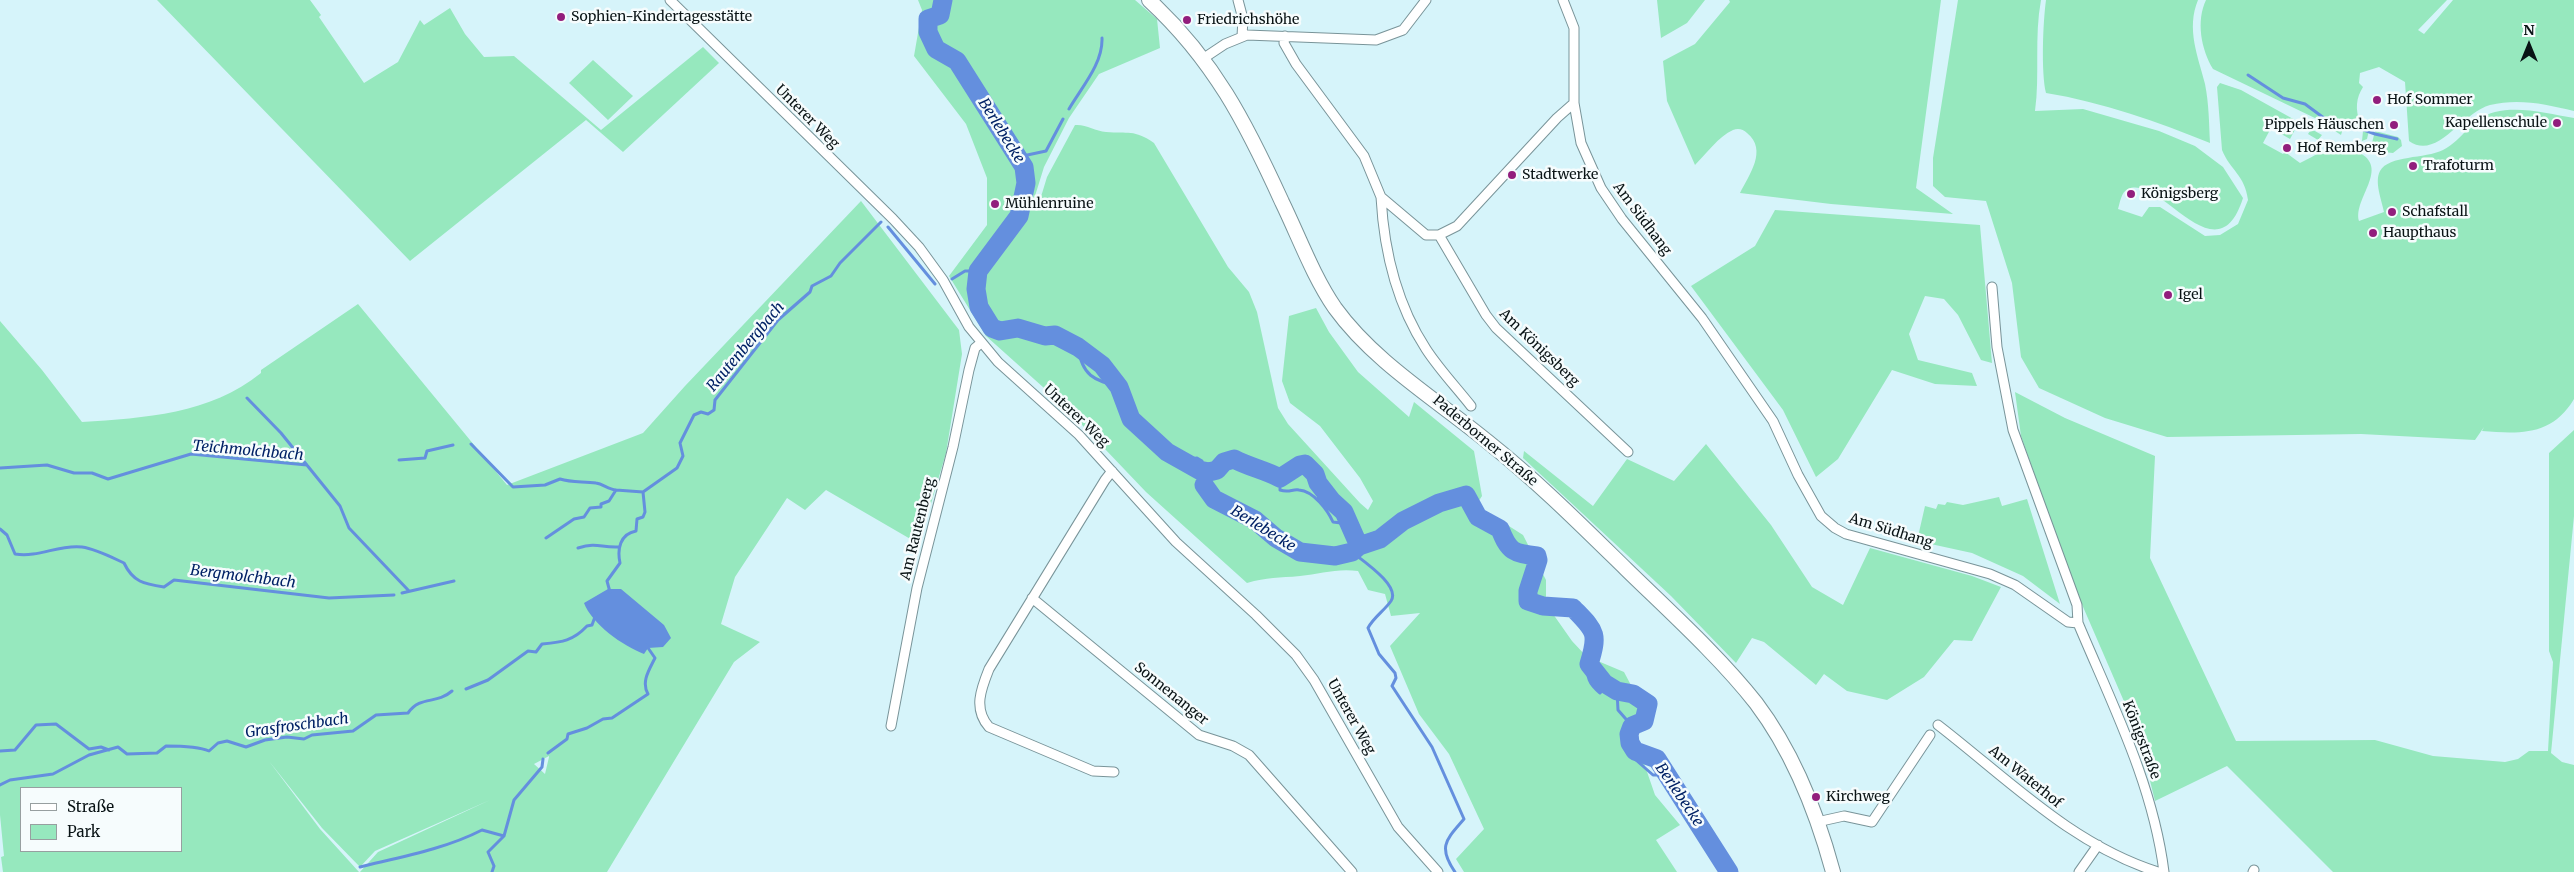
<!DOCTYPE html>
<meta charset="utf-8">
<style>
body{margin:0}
#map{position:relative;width:2574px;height:872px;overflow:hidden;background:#d6f4fa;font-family:Merriweather,serif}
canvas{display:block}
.legend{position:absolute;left:20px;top:787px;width:162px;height:65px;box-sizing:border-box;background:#f6fcfd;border:1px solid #979fa0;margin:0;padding:6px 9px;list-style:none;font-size:15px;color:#091315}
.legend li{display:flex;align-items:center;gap:10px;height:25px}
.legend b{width:25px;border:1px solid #979fa0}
.north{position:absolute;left:2504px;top:20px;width:50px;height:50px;-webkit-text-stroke:4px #f6fcfd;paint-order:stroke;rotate:0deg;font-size:14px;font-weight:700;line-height:20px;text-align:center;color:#091315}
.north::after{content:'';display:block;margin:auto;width:18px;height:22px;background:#091315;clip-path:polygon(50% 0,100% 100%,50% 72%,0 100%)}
</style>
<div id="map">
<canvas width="2574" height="872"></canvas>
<ul class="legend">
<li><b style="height:6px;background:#fff"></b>Straße</li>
<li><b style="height:14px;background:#96e8be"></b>Park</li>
</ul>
<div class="north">N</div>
</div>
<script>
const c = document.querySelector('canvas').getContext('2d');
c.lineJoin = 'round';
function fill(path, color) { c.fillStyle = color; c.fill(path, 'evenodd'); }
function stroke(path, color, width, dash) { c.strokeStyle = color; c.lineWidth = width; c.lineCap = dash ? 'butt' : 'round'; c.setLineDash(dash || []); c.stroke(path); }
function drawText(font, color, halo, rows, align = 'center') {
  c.font = font + ' Merriweather,serif'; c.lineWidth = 5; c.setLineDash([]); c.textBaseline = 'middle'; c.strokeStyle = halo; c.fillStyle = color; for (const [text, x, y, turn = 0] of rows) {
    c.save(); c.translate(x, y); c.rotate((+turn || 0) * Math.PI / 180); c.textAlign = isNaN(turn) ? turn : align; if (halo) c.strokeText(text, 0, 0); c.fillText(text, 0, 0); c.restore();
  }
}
fill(new Path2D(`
 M 157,0 L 310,0 L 321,15 L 319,17 L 364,83 L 398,62 L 420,20 L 424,25 L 450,8 L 465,34 L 484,57 L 514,56 L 601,130 L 703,47 L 719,63 L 623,152 L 586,120 L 410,261 Z
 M 918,0 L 1135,0 L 1157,19 L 1160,48 L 1099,74 L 1069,118 L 1044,167 L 1035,196 L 1040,200 L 1047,177 L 1075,125 C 1086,124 1095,131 1106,132 C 1128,134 1134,129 1154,143 L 1228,267 L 1249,292 L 1257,312 L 1278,408 L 1288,424 L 1360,503 L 1368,510 L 1373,501 L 1360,478 L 1320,426 L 1290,403 L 1282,381 L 1289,316 L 1316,308 L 1329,332 L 1358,372 L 1409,417 L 1414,402 L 1474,451 L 1482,496 L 1476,505 L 1523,535 L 1546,580 L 1546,604 L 1572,641 L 1586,656 L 1624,672 L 1642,706 L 1635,737 L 1655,795 L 1680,825 L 1656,840 L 1677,872 L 1464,872 L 1456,859 L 1484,829 L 1449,754 L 1419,714 L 1390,646 L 1420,613 L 1391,616 L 1385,594 L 1368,590 L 1358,571 C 1337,568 1320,574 1300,576 C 1279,578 1267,577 1247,583 L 1146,492 L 1063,405 L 986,336 L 949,276 L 987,225 L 987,178 L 966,124 L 914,56 L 922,10 Z
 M 1657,0 L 1705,0 L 1687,23 L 1661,38 Z
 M 1729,0 L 1941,0 L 1916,188 L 1953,214 L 1831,204 L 1740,193 C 1749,175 1768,150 1747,133 C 1743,129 1738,128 1733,130 C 1719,136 1706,154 1695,165 L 1667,101 L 1663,61 L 1695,44 L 1730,2 Z
 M 1958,0 L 2041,0 C 2034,37 2040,75 2035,111 L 2083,109 L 2159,131 L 2195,146 L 2223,167 L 2243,198 C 2217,280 2161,174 2128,189 C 2121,192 2120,203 2118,209 L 2142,217 L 2149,207 L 2160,207 L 2205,236 L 2220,235 L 2238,224 L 2248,200 C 2245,175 2230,170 2222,150 L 2217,87 L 2220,83 L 2241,90 L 2322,135 L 2318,140 L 2308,134 L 2310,131 L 2298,124 L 2290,139 L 2271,128 L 2263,143 L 2283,154 L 2285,152 L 2300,163 C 2324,152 2331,140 2358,152 C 2391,168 2353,198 2359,221 L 2384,212 C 2382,201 2374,182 2380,171 C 2389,155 2425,159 2443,150 C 2463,140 2471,118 2495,112 C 2520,106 2549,114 2574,118 L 2574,399 C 2552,436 2520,434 2482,431 L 2484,427 L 2475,440 L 2361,434 L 2167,437 L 2105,418 L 2039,388 L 2021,357 L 2012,283 L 1986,201 L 1945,197 L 1933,186 L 1933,158 Z
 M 2046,0 L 2198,0 C 2186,29 2198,56 2205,84 C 2209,104 2209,123 2210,143 C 2158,122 2102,102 2046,93 C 2041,72 2043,22 2046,0 Z
 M 2206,0 L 2447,0 L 2418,30 L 2424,34 L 2453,0 L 2574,0 L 2574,111 C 2546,104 2518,98 2490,105 C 2461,113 2437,161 2409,141 L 2405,82 L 2379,67 L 2360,73 L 2359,83 L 2363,87 C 2356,98 2355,109 2360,123 L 2370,126 L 2367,139 L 2362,141 L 2363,131 L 2344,125 L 2341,135 L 2317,119 L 2213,69 C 2201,49 2196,21 2206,0 Z
 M 593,60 L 633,96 L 608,120 L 569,83 Z
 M 2375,131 L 2398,137 L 2401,140 L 2402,146 L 2393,153 L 2373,151 L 2371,147 Z
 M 861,201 L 959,330 L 962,354 L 946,453 L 919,544 L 826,490 L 805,510 L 787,498 L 735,577 L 721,624 L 760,642 L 734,662 L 607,872 L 360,872 L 378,852 L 490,800 L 375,851 L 360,867 L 322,828 L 269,761 L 320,829 L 359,872 L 3,872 L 1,857 L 4,856 L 0,815 L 0,321 L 42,370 L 82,422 C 145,418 210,414 261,373 L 261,370 L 358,304 L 507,485 L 643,433 L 685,386 ZM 549,756 L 549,757 L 545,774 L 534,764 ZM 21,788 L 181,788 L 181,851 L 21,851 Z
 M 1775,210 L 1980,225 L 1992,363 L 1981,360 L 1958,315 L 1944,299 L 1925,296 L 1909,334 L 1918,360 L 1972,373 L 1977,386 L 1935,384 L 1892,370 L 1838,459 L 1816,477 L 1783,410 L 1691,286 L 1755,246 Z
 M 2015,392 L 2065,418 L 2155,456 L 2150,558 L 2236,741 L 2375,740 L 2433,756 L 2505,762 L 2518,759 L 2529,751 L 2548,751 L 2553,662 L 2549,651 L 2549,453 L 2574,430 L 2574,516 L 2551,753 L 2562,762 L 2574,765 L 2574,872 L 2333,872 L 2227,766 L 2155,801 L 2139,736 L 2074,586 L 2021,436 Z
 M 1706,444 L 1771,525 L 1812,587 L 1843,605 L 1870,548 L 1972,576 L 2001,587 L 1972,641 L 1954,640 L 1924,677 L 1887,700 L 1847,691 L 1824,674 L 1816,685 L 1764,642 L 1752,638 L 1736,663 L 1671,596 L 1523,458 L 1524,451 L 1593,506 L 1627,459 L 1674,481 Z
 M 1999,497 L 2002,506 L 2027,499 L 2060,604 L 2023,576 L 1972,553 L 1917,541 L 1925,506 L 1936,509 L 1938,504 L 1945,505 L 1947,502 L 1963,505 Z`), '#96e8be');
fill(new Path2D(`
 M 608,589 L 621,589 L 664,625 L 671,638 L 663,647 L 648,648 L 644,654 C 623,646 592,624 584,603 Z`), '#648fde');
stroke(new Path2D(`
 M 2248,75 L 2283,98 L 2305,104 L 2328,121 L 2342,122 L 2375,134 L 2397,139
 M 1069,109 C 1081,88 1103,64 1102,38
 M 1018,157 L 1046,151 L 1063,119
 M 888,227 L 935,284
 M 952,279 L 965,271 L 978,271
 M 1078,347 C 1082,376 1094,380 1119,387
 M 247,398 L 281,433 L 340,506 L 349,528 L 409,591
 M 471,444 L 513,487 L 545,485 L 560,479 C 572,483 584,481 596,483 C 603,484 608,489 616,490
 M 399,460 L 425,458 L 427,451 L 453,445
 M 1182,460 L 1197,458 L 1202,461 L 1203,471
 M 0,468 L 47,465 L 74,473 L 92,473 L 108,479 L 191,454 L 307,465
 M 1280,478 L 1280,490 C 1289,493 1292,489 1299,490 C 1314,491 1328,511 1333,522 L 1349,524
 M 1318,500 L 1321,487
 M 1326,510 L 1335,504
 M 0,529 L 7,535 L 15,554 C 39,558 59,544 82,547 C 96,549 111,557 124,563 C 133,582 144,584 164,587 L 174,580 L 329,598 L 394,595
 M 546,538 L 574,519 L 584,517 L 590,508 L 601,507 L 601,504 L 609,501 L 616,490 L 643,492
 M 578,548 C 598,542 600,548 619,547
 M 1352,552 C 1363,561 1401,586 1391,601 C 1384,611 1373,618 1368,628 L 1379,654 L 1395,673 L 1396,678 L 1392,686 L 1432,747 L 1464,819 C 1447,839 1437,846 1455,872
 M 610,592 L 607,581 L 620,563 C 617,549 620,534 636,531 L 637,519 L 643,517 L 645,512 L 643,492 L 677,468 L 683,456 L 680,443 L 694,415 L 701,412 L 708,414 L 714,410 L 715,400 L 778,320 L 810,292 L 812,286 L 831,276 L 840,263 L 881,222
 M 402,593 L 454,581
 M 1589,664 C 1586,677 1589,684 1600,693 L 1608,685
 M 466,689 L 488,680 L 528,651 L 536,652 L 542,644 C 562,642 573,641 587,626 L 592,625 L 596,614
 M 1617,691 L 1618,710 L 1632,726
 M 0,751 L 15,750 L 36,725 L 56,724 L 89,749 L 101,747 L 109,750
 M 1635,751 L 1636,760 L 1653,775 L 1665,775
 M 548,753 L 567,739 L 568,734 L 587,728 L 603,719 L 612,718 L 648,694 C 641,682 649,670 655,658 L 646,645
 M 0,785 L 10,780 L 53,774 L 89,755 L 118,747 L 127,754 L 157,753 L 166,746 C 178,746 198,746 209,751 L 218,743 L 227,741 L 246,747 L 265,740 L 287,737 L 304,739 L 312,735 L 353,731 L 376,715 L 408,713 C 421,695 436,705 452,691
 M 360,867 C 401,857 445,849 482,830 L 504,836
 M 492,872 L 494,866 L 488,852 L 504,836 L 514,800 L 542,767 L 543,759`), '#648fde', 3);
stroke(new Path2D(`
 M 943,0 L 940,15 L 928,19 L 928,32 L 936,49 L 957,61 L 1024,167 L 1026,183 L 1019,216 L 978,271 L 976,289 L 979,307 L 992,328 L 1000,331 L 1018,328 L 1045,336 L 1055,335 L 1078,347 L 1102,365 L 1119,387 L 1131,419 L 1167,452 L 1199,470 L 1209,472 L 1217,470 L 1224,462 L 1234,459 C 1249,467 1265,470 1280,478 L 1300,465 L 1305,464 L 1315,474 L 1318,483 L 1332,501 L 1344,512 L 1359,546
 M 1204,485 L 1214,499 L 1255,520 L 1276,538 L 1300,552 L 1335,556 L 1352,552 L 1359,546 L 1380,539 L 1403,521 L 1439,503 L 1466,495 L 1478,517 L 1500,529 C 1509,552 1513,553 1537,556 L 1538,560 L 1528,591 L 1528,601 L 1543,606 L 1573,608 C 1595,631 1599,632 1589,664 L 1604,683 L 1617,691 L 1633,694 L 1648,704 L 1644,721 L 1632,726 L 1629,734 L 1630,743 L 1635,751 L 1657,759 L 1729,872`), '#648fde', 19);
const minor = new Path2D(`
 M 670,0 L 893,219 L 919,247 L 943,280 L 969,327 L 998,362 L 1079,435 L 1176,542 L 1256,615 L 1296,655 L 1314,680 L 1398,827 L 1438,872
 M 1238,0 L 1243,19 L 1242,36
 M 1563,0 L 1574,28 L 1574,103 L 1581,143 L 1601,188 L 1622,219 L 1702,318 L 1773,421 L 1798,475 L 1821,516 L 1835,528 L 1846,534 L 1990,574 L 2015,585 L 2068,622 L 2078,623
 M 1285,36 L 1284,43 L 1296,64 L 1364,156 L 1381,197 L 1426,235 L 1439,235 L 1457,226 L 1557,118 L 1574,103
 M 1204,58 L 1225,44 L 1247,35 L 1376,40 L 1403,30 L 1426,0
 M 1381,197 C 1384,252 1396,303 1426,349 C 1439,369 1456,387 1471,406
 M 1439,235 L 1486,315 L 1496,328 L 1628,452
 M 1992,287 L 1997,347 L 2013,430 L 2077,605 L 2078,623 C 2112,704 2153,784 2164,872
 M 1112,471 L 1105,480 L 989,669 C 981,689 973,709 989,727 L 1093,771 L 1114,772
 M 1032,598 L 1199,735 L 1233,746 L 1249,755 L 1352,872
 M 1938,725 C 2008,779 2072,845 2158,872
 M 891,726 L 917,588 L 953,447 L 969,370 L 975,348 L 981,343
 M 1817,822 L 1844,816 L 1872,822 L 1930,735
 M 2079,872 L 2098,845
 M 2253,872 L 2254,870`);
const secondary = new Path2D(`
 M 1149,0 C 1214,60 1246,123 1282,202 C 1299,237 1313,276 1335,308 C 1374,362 1437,400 1488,442 C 1537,481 1581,525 1626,569 C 1668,610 1720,657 1756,703 C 1793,752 1817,813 1833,872`);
stroke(minor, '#799499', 11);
stroke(secondary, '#799499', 16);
stroke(minor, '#fff', 9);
stroke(secondary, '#fff', 14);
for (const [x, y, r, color] of [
 [561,17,5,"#921e7d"],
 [1187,20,5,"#921e7d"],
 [2377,100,5,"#921e7d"],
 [2557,123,5,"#921e7d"],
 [2394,125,5,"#921e7d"],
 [2287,148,5,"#921e7d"],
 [2413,166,5,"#921e7d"],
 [1512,175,5,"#921e7d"],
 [2131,194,5,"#921e7d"],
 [995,204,5,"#921e7d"],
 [2392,212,5,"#921e7d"],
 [2373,233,5,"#921e7d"],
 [2168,295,5,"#921e7d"],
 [1816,797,5,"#921e7d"]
]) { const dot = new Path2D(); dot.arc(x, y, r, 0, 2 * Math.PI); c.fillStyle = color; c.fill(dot); stroke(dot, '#f6fcfd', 2); }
drawText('14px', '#091315', '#f6fcfd', [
 ["Sophien-Kindertagesstätte",571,17],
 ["Friedrichshöhe",1197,20],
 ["Hof Sommer",2387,100],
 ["Kapellenschule",2547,123,"right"],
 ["Pippels Häuschen",2384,125,"right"],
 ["Hof Remberg",2297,148],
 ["Trafoturm",2423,166],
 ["Stadtwerke",1522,175],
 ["Königsberg",2141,194],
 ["Mühlenruine",1005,204],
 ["Schafstall",2402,212],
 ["Haupthaus",2383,233],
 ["Igel",2178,295],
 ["Kirchweg",1826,797]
], 'left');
drawText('14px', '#091315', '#f6fcfd', [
 ["Unterer Weg",807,117,45],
 ["Am Südhang",1642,219,53],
 ["Am Königsberg",1539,348,44],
 ["Unterer Weg",1076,416,43],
 ["Paderborner Straße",1485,441,40],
 ["Am Rautenberg",918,529,-76],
 ["Am Südhang",1891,531,17],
 ["Sonnenanger",1171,694,39],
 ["Unterer Weg",1351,717,61],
 ["Königstraße",2141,740,69],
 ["Am Waterhof",2025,777,39]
]);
drawText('italic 15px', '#002165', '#f6fcfd', [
 ["Berlebecke",1001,131,58],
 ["Rautenbergbach",746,347,-50],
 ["Teichmolchbach",248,451,5],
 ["Berlebecke",1263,529,32],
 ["Bergmolchbach",243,577,7],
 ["Grasfroschbach",297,726,-8],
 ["Berlebecke",1679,795,56]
]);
</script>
